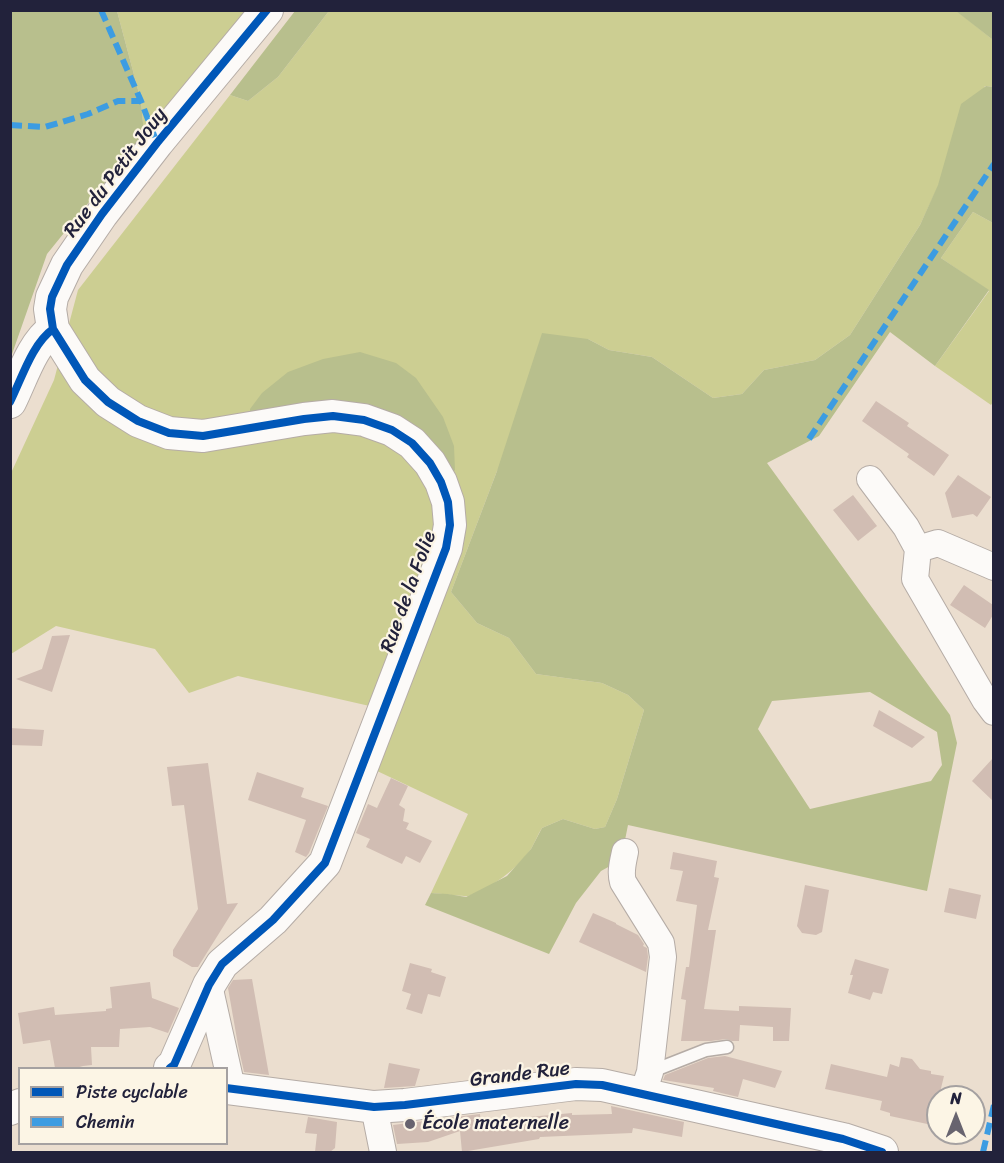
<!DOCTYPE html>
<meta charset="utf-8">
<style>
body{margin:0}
#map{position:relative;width:1004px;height:1163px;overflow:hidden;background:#ebdecf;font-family:Sriracha,sans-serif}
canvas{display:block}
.frame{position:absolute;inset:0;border:12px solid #22223b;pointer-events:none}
.legend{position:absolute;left:18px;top:1067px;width:210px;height:78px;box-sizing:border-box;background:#fcf5e5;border:2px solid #a5a1a1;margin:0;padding:8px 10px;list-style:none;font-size:18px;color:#22223b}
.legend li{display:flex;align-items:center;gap:12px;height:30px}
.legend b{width:30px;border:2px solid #a5a1a1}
.north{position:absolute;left:926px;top:1085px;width:60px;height:60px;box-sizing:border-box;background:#fcf5e5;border:2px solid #a5a1a1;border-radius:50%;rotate:0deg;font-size:16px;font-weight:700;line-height:24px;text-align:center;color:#22223b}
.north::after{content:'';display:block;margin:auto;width:21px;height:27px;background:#68646f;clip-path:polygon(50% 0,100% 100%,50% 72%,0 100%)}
</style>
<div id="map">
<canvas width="1004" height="1163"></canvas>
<div class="frame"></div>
<ul class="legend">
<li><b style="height:8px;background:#0057b8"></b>Piste cyclable</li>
<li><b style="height:8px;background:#3c9ce2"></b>Chemin</li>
</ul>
<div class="north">N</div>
</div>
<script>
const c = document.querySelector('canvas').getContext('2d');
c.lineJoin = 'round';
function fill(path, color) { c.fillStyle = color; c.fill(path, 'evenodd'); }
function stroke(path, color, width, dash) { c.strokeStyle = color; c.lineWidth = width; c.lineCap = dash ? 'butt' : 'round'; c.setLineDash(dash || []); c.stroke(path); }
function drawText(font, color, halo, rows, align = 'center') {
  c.font = font + ' Sriracha,sans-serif'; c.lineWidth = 4.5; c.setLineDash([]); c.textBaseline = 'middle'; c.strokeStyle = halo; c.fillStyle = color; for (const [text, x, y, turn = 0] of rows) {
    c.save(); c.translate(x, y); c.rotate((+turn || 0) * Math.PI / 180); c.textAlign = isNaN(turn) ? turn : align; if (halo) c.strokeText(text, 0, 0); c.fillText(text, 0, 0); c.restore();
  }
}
fill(new Path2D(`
 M 956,10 L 993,40 L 993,87 L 985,86 L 920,225 L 850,335 L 815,360 L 764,370 L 742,394 L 713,398 L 652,357 L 609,350 L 588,339 L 497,471 L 451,592 L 477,623 L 509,638 L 536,674 L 602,683 L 628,695 L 644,710 L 617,799 L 605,827 L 595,829 L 563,819 L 542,828 C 538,834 535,842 531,849 C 518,868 491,889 468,896 C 463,897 438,893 431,893 L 468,814 L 375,770 L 374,707 L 238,676 L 189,693 L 155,649 L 56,626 L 11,654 L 11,473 L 54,380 L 78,290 L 230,95 L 248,101 L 278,77 L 329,11 Z
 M 117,11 L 246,11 L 144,134 L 141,101 Z
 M 973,212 L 993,223 L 993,402 L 991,405 L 935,366 L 989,291 L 941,258 Z`), '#ccce92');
fill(new Path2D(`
 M 11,11 L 117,11 L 141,101 L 144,134 L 47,254 L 11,357 Z
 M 295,11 L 329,11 L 278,77 L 248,101 L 230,95 Z
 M 956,11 L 993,11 L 993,40 Z
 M 986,86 L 993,87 L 993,223 L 973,212 L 941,258 L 989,290 L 935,366 L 890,332 L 819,436 L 767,463 L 950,715 L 957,743 L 927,891 L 628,825 L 621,860 L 601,871 L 576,903 L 549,954 L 425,905 L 431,893 L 448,894 L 466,897 L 507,876 L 531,849 L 542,828 L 563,819 L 595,829 L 605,827 L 617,799 L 644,710 L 628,695 L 602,683 L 536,674 L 509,638 L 477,623 L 451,592 L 497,471 L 542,333 L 588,339 L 609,350 L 652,357 L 713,398 L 742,394 L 764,370 L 815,360 L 850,335 L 920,225 L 938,185 L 961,104 ZM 870,692 L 937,732 L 942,765 L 931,781 L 810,809 L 758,729 L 772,701 Z
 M 360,352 L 396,363 L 416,378 L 443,417 L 454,446 L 455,470 L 447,478 L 402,427 L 250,422 L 250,409 L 262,393 L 288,372 L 323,359 Z`), '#b8bf8d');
fill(new Path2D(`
 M 876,401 L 909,423 L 907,426 L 949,455 L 934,476 L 907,457 L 909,454 L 862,421 Z
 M 958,475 L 991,497 L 977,517 L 973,514 L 952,518 L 945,493 Z
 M 853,495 L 877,526 L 858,541 L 833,510 Z
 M 964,585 L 993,605 L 993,615 L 985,628 L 950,605 Z
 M 70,635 L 52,692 L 16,679 L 42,669 L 52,636 Z
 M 879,710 L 925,737 L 912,748 L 873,726 Z
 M 10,728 L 44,730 L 42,746 L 10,745 Z
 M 993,758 L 993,801 L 972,781 Z
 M 208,763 L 227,904 L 238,903 L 198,967 L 192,967 L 173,956 L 173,950 L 198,909 L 184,805 L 172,806 L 167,767 Z
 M 257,772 L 304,788 L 301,797 L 328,806 L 309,853 L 306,857 L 295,852 L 306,820 L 248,800 Z
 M 391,778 L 408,786 L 399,805 L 405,809 L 403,821 L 409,823 L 406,829 L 432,841 L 420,863 L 406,856 L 402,864 L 366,847 L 370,839 L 356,833 L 368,804 L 377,808 Z
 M 673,852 L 717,861 L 714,877 L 719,878 L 708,930 L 716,930 L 704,1009 L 739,1011 L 739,1006 L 791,1008 L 789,1041 L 773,1041 L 773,1027 L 740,1025 L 739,1041 L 732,1041 L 726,1039 L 711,1041 L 681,1041 L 686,1000 L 681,999 L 686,967 L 689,967 L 697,905 L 676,901 L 683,871 L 670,869 Z
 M 805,885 L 829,890 L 822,932 L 816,935 L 802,933 L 797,926 Z
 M 949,888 L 981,895 L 976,919 L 944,912 Z
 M 593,913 L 616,923 L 616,924 L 638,935 L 644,944 L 643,946 L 647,948 L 648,957 L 646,972 L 579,942 Z
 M 855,959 L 889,969 L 882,994 L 873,992 L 870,1000 L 848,993 L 853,975 L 850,975 Z
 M 410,963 L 432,969 L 431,972 L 446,977 L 440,997 L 428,994 L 422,1014 L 406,1009 L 411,994 L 402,991 Z
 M 252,979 L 269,1075 L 244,1072 L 238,1045 L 228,988 L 233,980 Z
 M 150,982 L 152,998 L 179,1008 L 168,1033 L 150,1027 L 120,1029 L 119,1047 L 91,1047 L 92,1065 L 83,1066 L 76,1068 L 55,1068 L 50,1040 L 23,1044 L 18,1013 L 54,1007 L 55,1015 L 106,1011 L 106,1009 L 112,1008 L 110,987 Z
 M 725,1056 L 782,1071 L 775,1088 L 743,1079 L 738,1097 L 713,1091 L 714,1088 L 663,1080 L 665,1075 L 708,1058 Z
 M 901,1057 L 912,1059 L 920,1069 L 931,1071 L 931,1074 L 944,1076 L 932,1125 L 890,1116 L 890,1113 L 880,1110 L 882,1101 L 825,1089 L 831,1064 L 887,1077 L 890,1064 L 899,1067 Z
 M 389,1063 L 420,1069 L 415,1086 L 384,1088 Z
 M 611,1106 L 684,1122 L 682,1137 L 633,1128 L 632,1133 L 540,1137 L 539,1139 L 462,1152 L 460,1131 L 428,1142 L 397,1144 L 393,1125 L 480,1114 L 481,1127 L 529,1117 L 572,1113 L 572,1115 L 612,1114 Z
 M 308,1117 L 337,1122 L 335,1148 L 330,1152 L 315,1152 L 317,1134 L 305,1133 Z`), '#d1bdb3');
const service = new Path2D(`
 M 650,1072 L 706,1050 L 727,1047`);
const minor = new Path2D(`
 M 870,479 L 906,527 L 918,549 L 938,543 L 994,567
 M 918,549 L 915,579 L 985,700 L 994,712
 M 625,852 C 623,862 620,872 623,882 L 661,943 L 663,957 L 650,1072 L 643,1093
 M 209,985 L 232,1088
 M 374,1107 L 383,1152`);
const tertiary = new Path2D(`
 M 10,402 C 22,378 32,344 53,329
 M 170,1068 L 174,1065 L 209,985 L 222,964 L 273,920 L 325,863 L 446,548 L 450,525 L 448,502 L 441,482 L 430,463 L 412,443 L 392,430 L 364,420 L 333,416 L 304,419 L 203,436 L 169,433 L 138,421 L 108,402 L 85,380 L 53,329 L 50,309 L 52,297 L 67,265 L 102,214 L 157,143 L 267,10
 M 226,1088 L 374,1107 L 405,1105 L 576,1084 L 602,1085 L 843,1139 L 882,1152
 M 10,1109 L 20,1105`);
stroke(service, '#b5aca6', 15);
stroke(minor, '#b5aca6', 28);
stroke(tertiary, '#b5aca6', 34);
stroke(service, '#fcfaf8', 12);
stroke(minor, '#fcfaf8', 26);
stroke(tertiary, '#fcfaf8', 32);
stroke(new Path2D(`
 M 101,10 L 141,101 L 157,143
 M 10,125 L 45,127 L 88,114 L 118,101 L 141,101
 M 809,439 L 994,164
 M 983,1152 L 994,1105`), '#3c9ce2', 6, [12, 6]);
stroke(new Path2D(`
 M 10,402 C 22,378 32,344 53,329
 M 170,1068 L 174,1065 L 209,985 L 222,964 L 273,920 L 325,863 L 446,548 L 450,525 L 448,502 L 441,482 L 430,463 L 412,443 L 392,430 L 364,420 L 333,416 L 304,419 L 203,436 L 169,433 L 138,421 L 108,402 L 85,380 L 53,329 L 50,309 L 52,297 L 67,265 L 102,214 L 157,143 L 267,10
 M 226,1088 L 374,1107 L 405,1105 L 576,1084 L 602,1085 L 843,1139 L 882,1152`), '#0057b8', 8);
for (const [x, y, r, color] of [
 [410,1124,6,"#68646f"]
]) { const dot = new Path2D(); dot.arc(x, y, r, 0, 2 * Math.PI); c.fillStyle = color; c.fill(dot); stroke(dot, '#fcf5e5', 2); }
drawText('20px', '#22223b', '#fcf5e5', [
 ["Rue du Petit Jouy",116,173,-53],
 ["Rue de la Folie",409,592,-70],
 ["Grande Rue",520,1075,-7]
]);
drawText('20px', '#22223b', '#fcf5e5', [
 ["École maternelle",422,1124]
], 'left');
</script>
